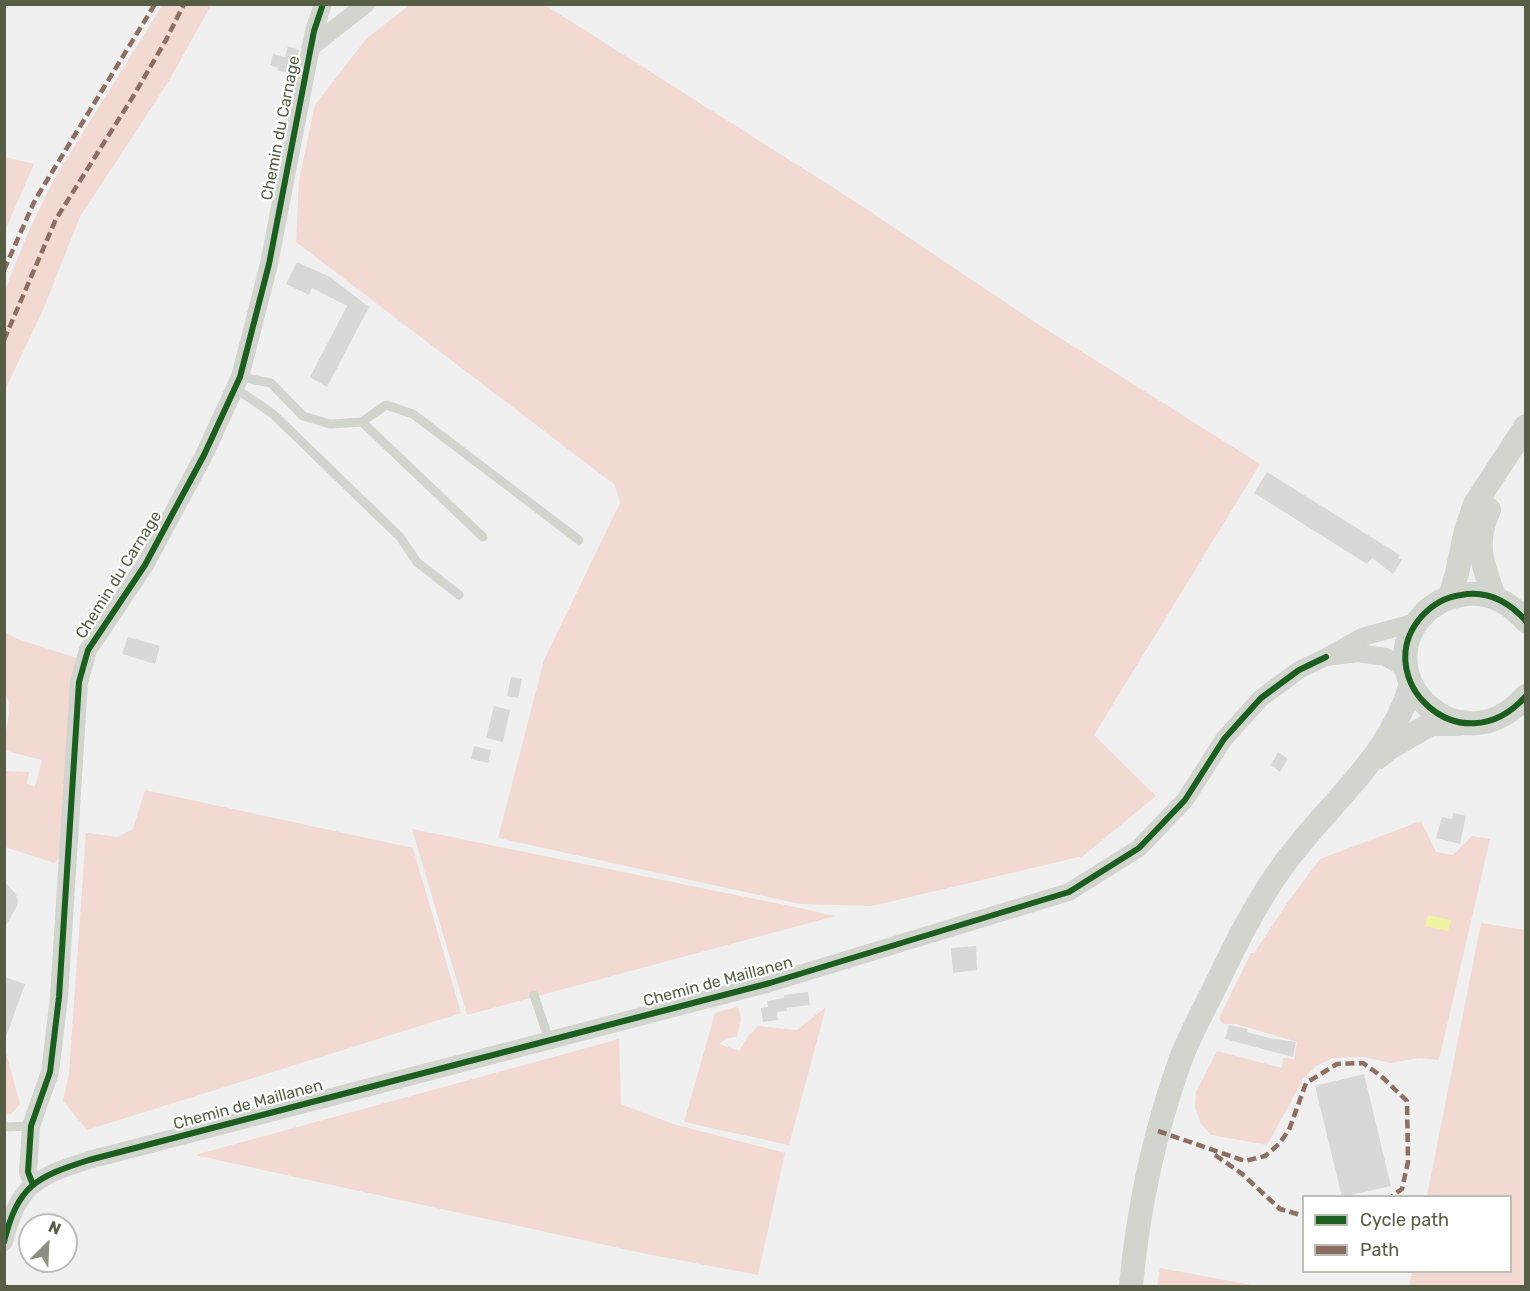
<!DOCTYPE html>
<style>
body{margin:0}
#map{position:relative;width:1530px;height:1291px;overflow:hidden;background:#f0f0f1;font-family:Rubik,sans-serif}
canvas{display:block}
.frame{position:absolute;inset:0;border:6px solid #565f45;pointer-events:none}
.legend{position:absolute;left:1302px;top:1195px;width:210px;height:78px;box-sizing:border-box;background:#fff;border:2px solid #bbbfb5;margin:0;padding:8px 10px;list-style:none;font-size:18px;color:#565f45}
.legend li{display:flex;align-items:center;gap:12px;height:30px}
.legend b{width:30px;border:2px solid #bbbfb5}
.north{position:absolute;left:18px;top:1213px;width:60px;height:60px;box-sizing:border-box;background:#fff;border:2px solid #bbbfb5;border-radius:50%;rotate:24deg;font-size:16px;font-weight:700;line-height:24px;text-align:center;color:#565f45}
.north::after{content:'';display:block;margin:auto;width:21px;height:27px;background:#8c9281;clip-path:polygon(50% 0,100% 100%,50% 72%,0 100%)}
</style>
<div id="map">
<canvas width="1530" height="1291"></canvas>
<div class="frame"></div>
<ul class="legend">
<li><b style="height:8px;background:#1b5e20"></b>Cycle path</li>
<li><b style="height:8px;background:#8d6e63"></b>Path</li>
</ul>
<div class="north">N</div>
</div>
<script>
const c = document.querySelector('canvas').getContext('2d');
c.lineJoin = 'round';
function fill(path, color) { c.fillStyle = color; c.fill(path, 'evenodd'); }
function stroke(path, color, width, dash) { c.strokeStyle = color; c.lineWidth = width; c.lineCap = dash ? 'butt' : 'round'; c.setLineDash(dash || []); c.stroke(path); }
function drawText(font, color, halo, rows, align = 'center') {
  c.font = font + ' Rubik,sans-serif'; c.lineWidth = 4.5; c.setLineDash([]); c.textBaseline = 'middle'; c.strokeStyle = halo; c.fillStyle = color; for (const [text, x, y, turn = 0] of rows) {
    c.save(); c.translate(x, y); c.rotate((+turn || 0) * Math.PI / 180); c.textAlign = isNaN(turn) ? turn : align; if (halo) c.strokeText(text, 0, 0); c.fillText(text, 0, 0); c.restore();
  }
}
fill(new Path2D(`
 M 163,4 L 211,5 L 170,79 L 80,217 L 43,310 L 5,390 L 5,290 L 27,235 L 53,181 Z
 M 411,4 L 545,5 L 859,204 L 1033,321 L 1260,464 L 1094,735 L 1156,796 L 1083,856 L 872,906 L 800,904 L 498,838 L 544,660 L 620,503 L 615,485 L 296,242 L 299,180 L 315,105 L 366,39 Z
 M 5,157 L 34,164 L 5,231 L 4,157 Z
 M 4,631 L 17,639 L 77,658 L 60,857 L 54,863 L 5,847 L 5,771 L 29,772 L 27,784 L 35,787 L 42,760 L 7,751 C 0,733 17,709 4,693 Z
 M 145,790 L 413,848 L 461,1013 L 87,1130 L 63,1101 L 69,1073 L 86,833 L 118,837 L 133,829 Z
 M 1421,821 L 1436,852 L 1453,855 L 1472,836 L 1490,839 L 1439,1060 L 1419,1058 L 1391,1063 L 1364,1057 L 1333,1058 L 1316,1066 L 1304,1078 L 1267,1145 L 1211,1135 L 1201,1124 L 1195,1107 L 1196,1092 L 1217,1051 L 1282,1068 L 1283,1058 L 1294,1059 L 1297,1042 L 1236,1024 L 1223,1024 L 1219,1018 L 1251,953 L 1254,953 L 1290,899 L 1320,859 Z
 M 412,829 L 795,907 L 835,916 L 467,1015 Z
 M 1481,923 L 1525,930 L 1525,1286 L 1409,1286 L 1412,1272 L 1510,1272 L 1510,1196 L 1427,1196 Z
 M 738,1006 L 741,1019 L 737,1037 L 727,1038 L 719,1044 L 739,1051 L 748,1036 L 758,1026 L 797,1030 L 826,1007 L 789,1145 L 684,1122 L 715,1013 Z
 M 619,1039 L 621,1104 L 673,1124 L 785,1153 L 758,1275 L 642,1253 L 195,1155 Z
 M 5,1049 L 20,1104 L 11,1114 L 5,1115 Z
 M 1160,1268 L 1257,1286 L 1157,1286 Z`), '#f2d9d2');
fill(new Path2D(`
 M 1428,915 L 1451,920 L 1448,931 L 1425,926 Z`), '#eff4a2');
fill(new Path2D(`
 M 288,46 L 299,50 L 294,75 L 277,70 L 278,68 L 270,65 L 273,54 L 285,57 Z
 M 297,262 L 330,277 L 369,307 L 327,387 L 310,377 L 347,306 L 312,288 L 309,295 L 286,284 Z
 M 1267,472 L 1400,555 L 1398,558 L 1402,560 L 1393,574 L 1372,558 L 1367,564 L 1254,493 Z
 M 128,637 L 160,646 L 155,664 L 122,654 Z
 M 511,677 L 522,679 L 518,698 L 507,696 Z
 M 494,706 L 510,710 L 503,742 L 486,738 Z
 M 474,746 L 491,750 L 488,763 L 471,759 Z
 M 1278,752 L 1288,759 L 1280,772 L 1271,765 Z
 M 1453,813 L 1466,816 L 1460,844 L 1436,838 L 1442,817 L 1452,819 Z
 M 4,881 L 16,894 L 18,900 L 17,906 L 4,929 Z
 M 976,946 L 977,970 L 953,973 L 951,948 Z
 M 4,977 L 25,984 L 6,1037 L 4,1037 Z
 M 808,992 L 810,1005 L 786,1008 L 787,1011 L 777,1012 L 778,1020 L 763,1022 L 761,1008 L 768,1007 L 767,1001 L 784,998 L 784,995 Z
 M 1229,1025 L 1248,1029 L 1247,1032 L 1269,1038 L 1296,1042 L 1293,1057 L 1225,1039 Z
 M 1364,1074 L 1391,1186 L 1342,1197 L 1315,1086 Z`), '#d8d9d6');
stroke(new Path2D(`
 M 240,377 L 271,383 L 303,416 L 330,424 L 362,422 L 483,537
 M 235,388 L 273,414 L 400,537 L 417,562 L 459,595
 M 362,422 L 386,405 L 413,414 L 579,540
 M 534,995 L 549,1040
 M 4,1127 L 31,1126`), '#d2d4ce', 9);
stroke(new Path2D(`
 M 310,48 L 366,4
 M 1407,669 L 1385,657 L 1358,653 L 1326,657 L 1362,637 L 1416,622
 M 33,1185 L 28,1172 L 31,1126 L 50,1072 L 59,997 L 79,682 L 88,650 L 145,565 L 204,455 L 240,377 L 269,264 L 314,31 L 323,4
 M 4,1242 C 18,1185 36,1177 89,1160 L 770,983 L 1069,892 L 1139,848 L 1185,800 L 1224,739 L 1261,698 L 1299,670 L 1326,657`), '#d2d4ce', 18);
stroke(new Path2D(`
 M 1489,510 C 1473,545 1483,563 1494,597
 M 1450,597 L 1457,573 L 1466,530 L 1475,504 L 1526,426
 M 1526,621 C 1509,602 1487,590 1461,595 C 1445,597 1433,604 1422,616 C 1367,677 1460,770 1526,696
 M 1377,758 L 1388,749 L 1431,724 L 1458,724
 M 1131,1286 C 1138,1209 1154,1134 1180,1061 C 1190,1034 1205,1008 1217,983 C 1237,941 1257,901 1284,864 C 1327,805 1391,757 1411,684`), '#d2d5ce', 24);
stroke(new Path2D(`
 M 4,270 L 35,200 L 155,4
 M 4,340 L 56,219 L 134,95 L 166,40 L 184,4
 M 1158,1131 L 1245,1161 L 1265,1156 L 1279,1144 L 1289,1130 L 1306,1083 L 1337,1064 L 1363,1063 L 1381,1076 L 1407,1101 L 1408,1162 L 1402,1189 L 1392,1196
 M 1215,1155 L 1241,1173 L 1280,1209 L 1304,1216`), '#8d6e63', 4.5, [9, 4.5]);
stroke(new Path2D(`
 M 1526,621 C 1509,602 1487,590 1461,595 C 1445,597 1433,604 1422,616 C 1367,677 1460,770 1526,696
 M 33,1185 L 28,1172 L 31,1126 L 50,1072 L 59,997 L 79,682 L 88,650 L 145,565 L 204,455 L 240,377 L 269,264 L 314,31 L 323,4
 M 4,1242 C 18,1185 36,1177 89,1160 L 770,983 L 1069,892 L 1139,848 L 1185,800 L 1224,739 L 1261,698 L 1299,670 L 1326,657`), '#1b5e20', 6);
drawText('16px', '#565f45', '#fff', [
 ["Chemin du Carnage",281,128,-79],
 ["Chemin du Carnage",119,575,-58],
 ["Chemin de Maillanen",718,982,-15],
 ["Chemin de Maillanen",248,1105,-15]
]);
</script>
